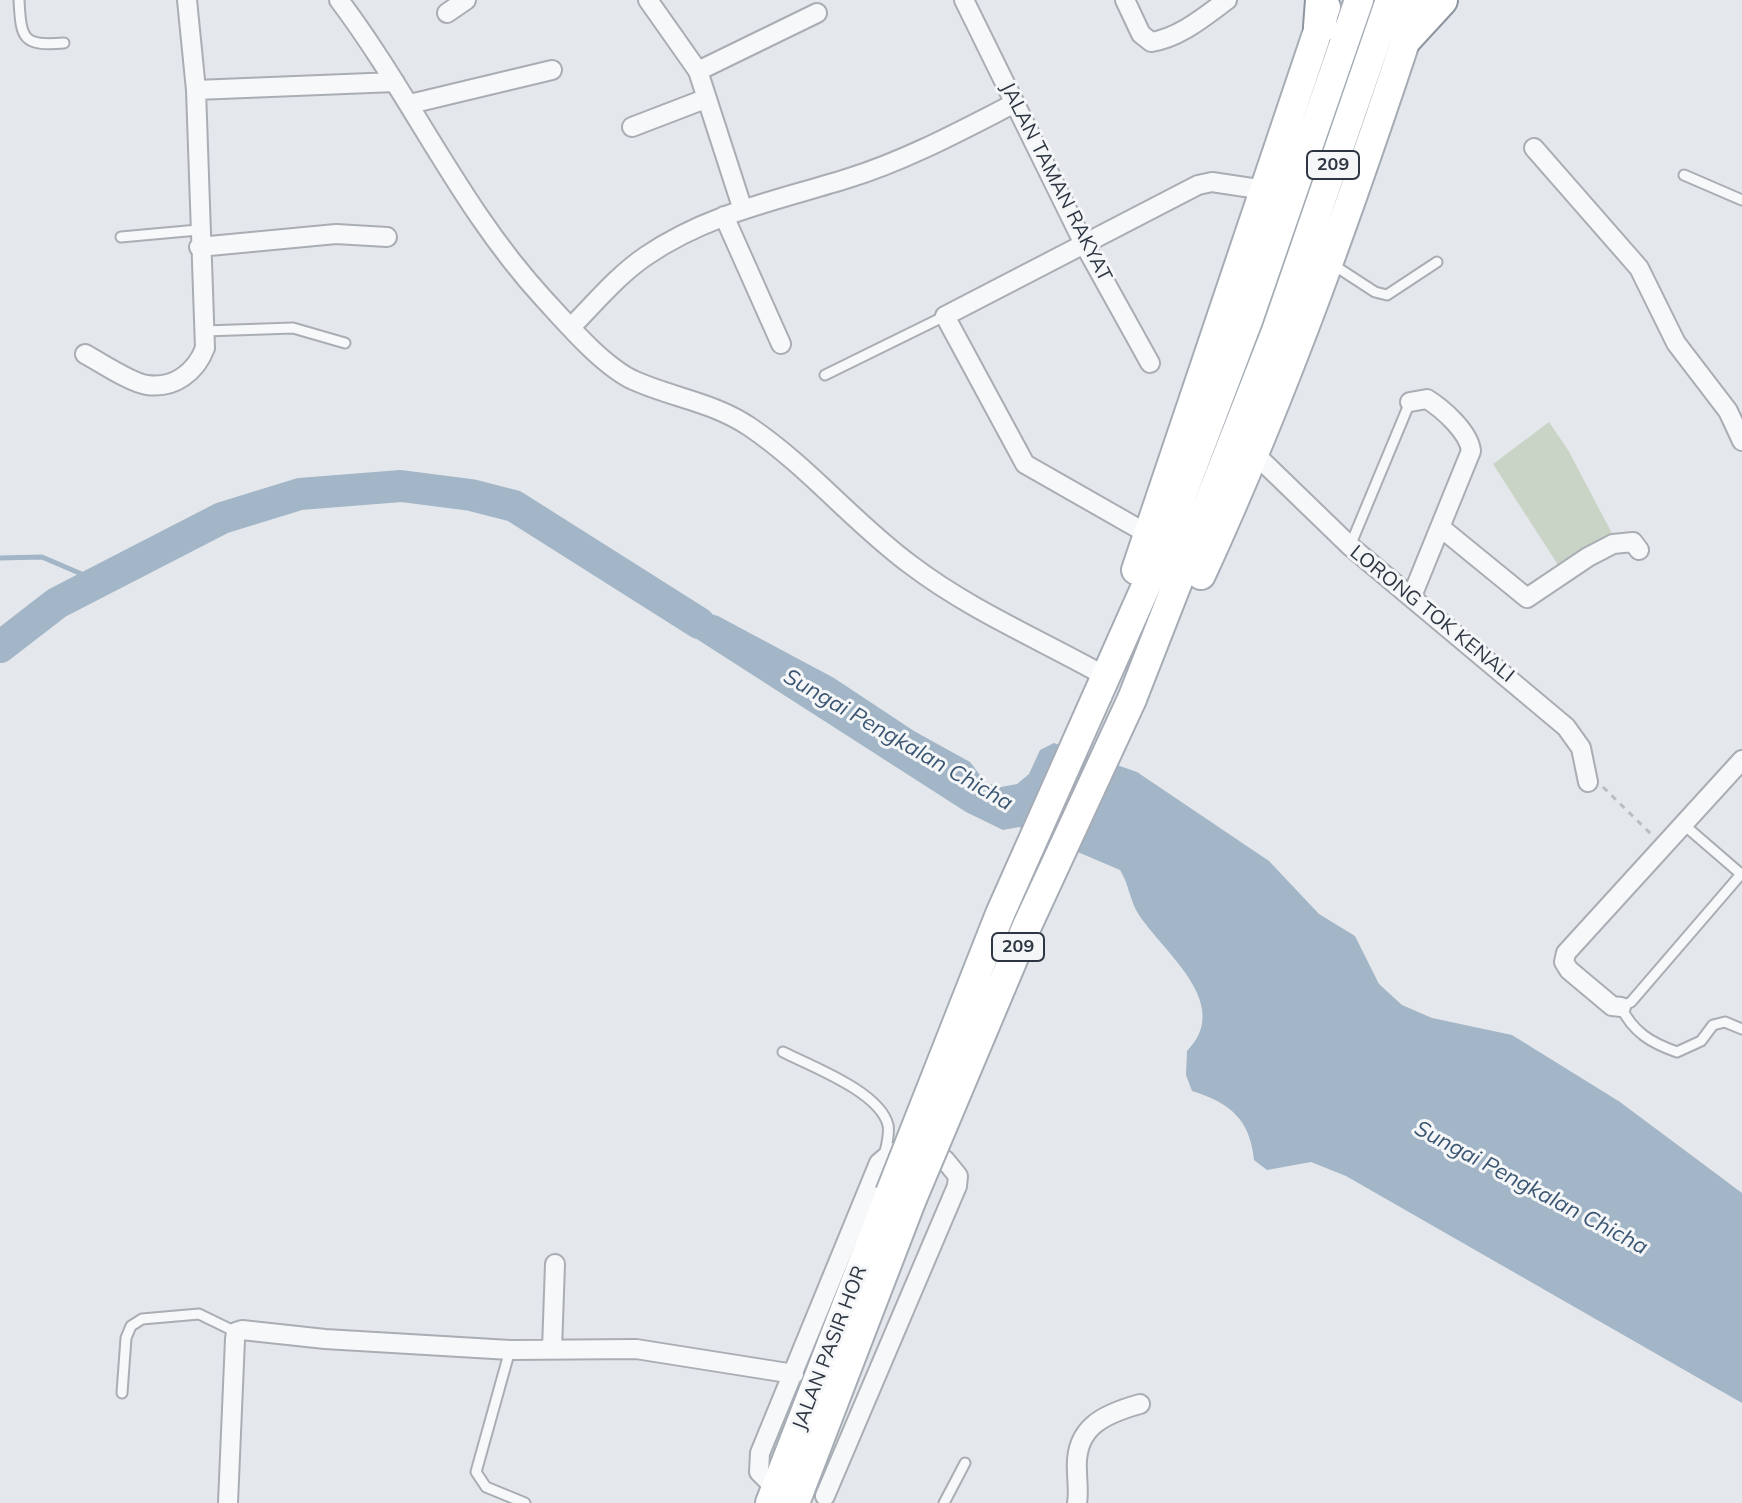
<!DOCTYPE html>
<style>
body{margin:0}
canvas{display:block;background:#e4e7eb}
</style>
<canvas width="1742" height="1503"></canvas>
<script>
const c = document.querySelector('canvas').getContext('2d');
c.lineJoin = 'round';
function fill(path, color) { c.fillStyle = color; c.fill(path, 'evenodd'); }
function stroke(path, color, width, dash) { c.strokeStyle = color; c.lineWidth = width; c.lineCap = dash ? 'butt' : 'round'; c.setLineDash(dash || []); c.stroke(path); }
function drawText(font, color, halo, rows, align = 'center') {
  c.font = font + ' Mulish,sans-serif'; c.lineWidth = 6; c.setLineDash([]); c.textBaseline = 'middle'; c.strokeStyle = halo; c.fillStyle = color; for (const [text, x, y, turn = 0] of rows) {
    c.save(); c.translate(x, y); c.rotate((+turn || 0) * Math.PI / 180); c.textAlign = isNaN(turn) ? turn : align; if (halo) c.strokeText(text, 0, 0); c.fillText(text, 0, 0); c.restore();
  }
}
fill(new Path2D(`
 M 1549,422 L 1568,450 L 1615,539 L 1560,568 L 1493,464 Z`), '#cad4c6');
fill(new Path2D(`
 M 658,599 L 718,616 L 834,678 L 914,731 L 970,762 L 986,783 L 1001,787 L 1017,784 L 1029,774 L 1040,750 L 1054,743 L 1137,772 L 1269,861 L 1319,914 L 1355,936 L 1379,984 L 1402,1005 L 1432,1018 L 1512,1035 L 1620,1102 L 1742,1193 L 1742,1403 L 1346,1176 L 1311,1162 L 1267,1170 L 1254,1160 C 1250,1119 1230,1103 1192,1091 L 1186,1075 L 1187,1051 C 1234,1004 1163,952 1139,915 C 1130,902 1129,884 1120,870 L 1019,827 L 1003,830 L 966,812 L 678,627 Z`), '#a3b6c7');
stroke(new Path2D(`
 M 0,558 L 42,557 L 98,581`), '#a3b6c7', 5);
stroke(new Path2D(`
 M 0,647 L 57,603 L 222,518 L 300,494 L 401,486 L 471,495 L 514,506 L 699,623`), '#a3b6c7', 32);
const lane = new Path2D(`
 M 19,0 C 21,40 23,46 64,43
 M 1684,175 L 1742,200
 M 121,237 L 198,230
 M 1332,264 L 1375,292 L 1387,295 L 1437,262
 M 205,331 L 293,328 L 345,343
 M 825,375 L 945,316
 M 1350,546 L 1410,402
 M 1683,824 L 1741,874
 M 1742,873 L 1631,1002 L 1621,1007 C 1633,1032 1651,1043 1677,1052 L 1701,1041 L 1713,1025 L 1725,1022 L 1742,1029
 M 783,1052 C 811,1066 880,1092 888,1125 C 890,1135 886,1147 884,1156
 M 510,1350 L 476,1472 L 486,1487 L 525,1503
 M 122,1393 L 126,1338 L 131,1326 L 142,1319 L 199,1314 L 236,1332
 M 944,1503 L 965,1463`);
const street = new Path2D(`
 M 339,0 C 412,97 461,209 544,299 C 567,324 602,365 633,380 C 673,398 713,402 750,427 C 809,467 854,523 911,565 C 970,610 1041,640 1105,676
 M 648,0 L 698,71 L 742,207
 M 964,0 L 1084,244 L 1150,363
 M 1125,0 L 1141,34 L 1151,42 C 1179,38 1204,17 1227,0
 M 447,13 L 466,0
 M 698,71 L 817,13
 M 196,90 L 395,82
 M 410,104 L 552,70
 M 632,127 L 705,99
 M 1534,148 L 1639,268 L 1676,343 L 1728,411 L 1742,441
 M 724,216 L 781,344
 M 199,247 L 336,234 L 387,237
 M 571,327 C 595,303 618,275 646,256 C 709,213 779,200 849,178 C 907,160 962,130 1015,103
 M 85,354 C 100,362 131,383 147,385 C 174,389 196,372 205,348 L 196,90 L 187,0
 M 1410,402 L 1427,399 C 1443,409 1469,432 1471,451 L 1412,596
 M 1256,455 L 1350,546 L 1566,727 L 1581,748 L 1588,782
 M 1440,527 L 1527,598 L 1588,557 L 1613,544 L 1633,542 L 1639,550
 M 1146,533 L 1025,464 L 945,316 L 1198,185 L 1212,182 L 1265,190
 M 1621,1007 L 1612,1006 L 1569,970 L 1564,962 L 1566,953 L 1742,760
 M 552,1349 L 555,1264
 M 776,1489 L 759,1472 L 760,1453 L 879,1163 L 892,1152 L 945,1160 L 958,1176 L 957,1186 L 825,1496
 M 228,1503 L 235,1339 L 236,1332 L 242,1330 L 325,1339 L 510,1350 L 636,1349 L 794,1374
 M 1077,1503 C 1079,1492 1077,1482 1077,1471 C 1074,1427 1104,1414 1140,1404`);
const primary = new Path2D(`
 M 1136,570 L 1326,7
 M 1201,575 C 1287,388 1355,195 1419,0
 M 1097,696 L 1154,568 L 1249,318 L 1359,0
 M 1132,699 L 1276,331 L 1390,0
 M 770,1503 L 890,1193
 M 795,1503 L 912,1199`);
const highway = new Path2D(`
 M 1320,27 L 1322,0
 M 1406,38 L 1441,0`);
stroke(lane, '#a9aeb5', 13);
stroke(street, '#a9aeb5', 22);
stroke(primary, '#a5acb5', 32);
stroke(highway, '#8d95a0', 36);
stroke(new Path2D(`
 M 1603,787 L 1652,835`), '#babec2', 3, [6, 6]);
stroke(lane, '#f7f8f9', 9);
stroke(street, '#f7f8f9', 18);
stroke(primary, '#fff', 28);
stroke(highway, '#fff', 32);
const primaryBridge = new Path2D(`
 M 890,1193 L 1000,914 L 1097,696
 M 912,1199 L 1027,926 L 1132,699`);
stroke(primaryBridge, '#a5acb5', 32, []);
stroke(primaryBridge, '#fff', 28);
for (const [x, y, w] of [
 [1333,165,52],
 [1018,947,52]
]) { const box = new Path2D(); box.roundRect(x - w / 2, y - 14, w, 28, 6); c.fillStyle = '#f4f6f8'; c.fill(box); stroke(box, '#2d3642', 2); }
drawText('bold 18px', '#2d3642', null, [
 ["209",1333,165],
 ["209",1018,947]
]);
drawText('20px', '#2d3642', '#f4f6f8', [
 ["JALAN TAMAN RAKYAT",1056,182,63],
 ["LORONG TOK KENALI",1432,614,39],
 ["JALAN PASIR HOR",830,1348,-69]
]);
drawText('italic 22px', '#3b5672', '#f4f6f8', [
 ["Sungai Pengkalan Chicha",898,740,30],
 ["Sungai Pengkalan Chicha",1531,1188,28]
]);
</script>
